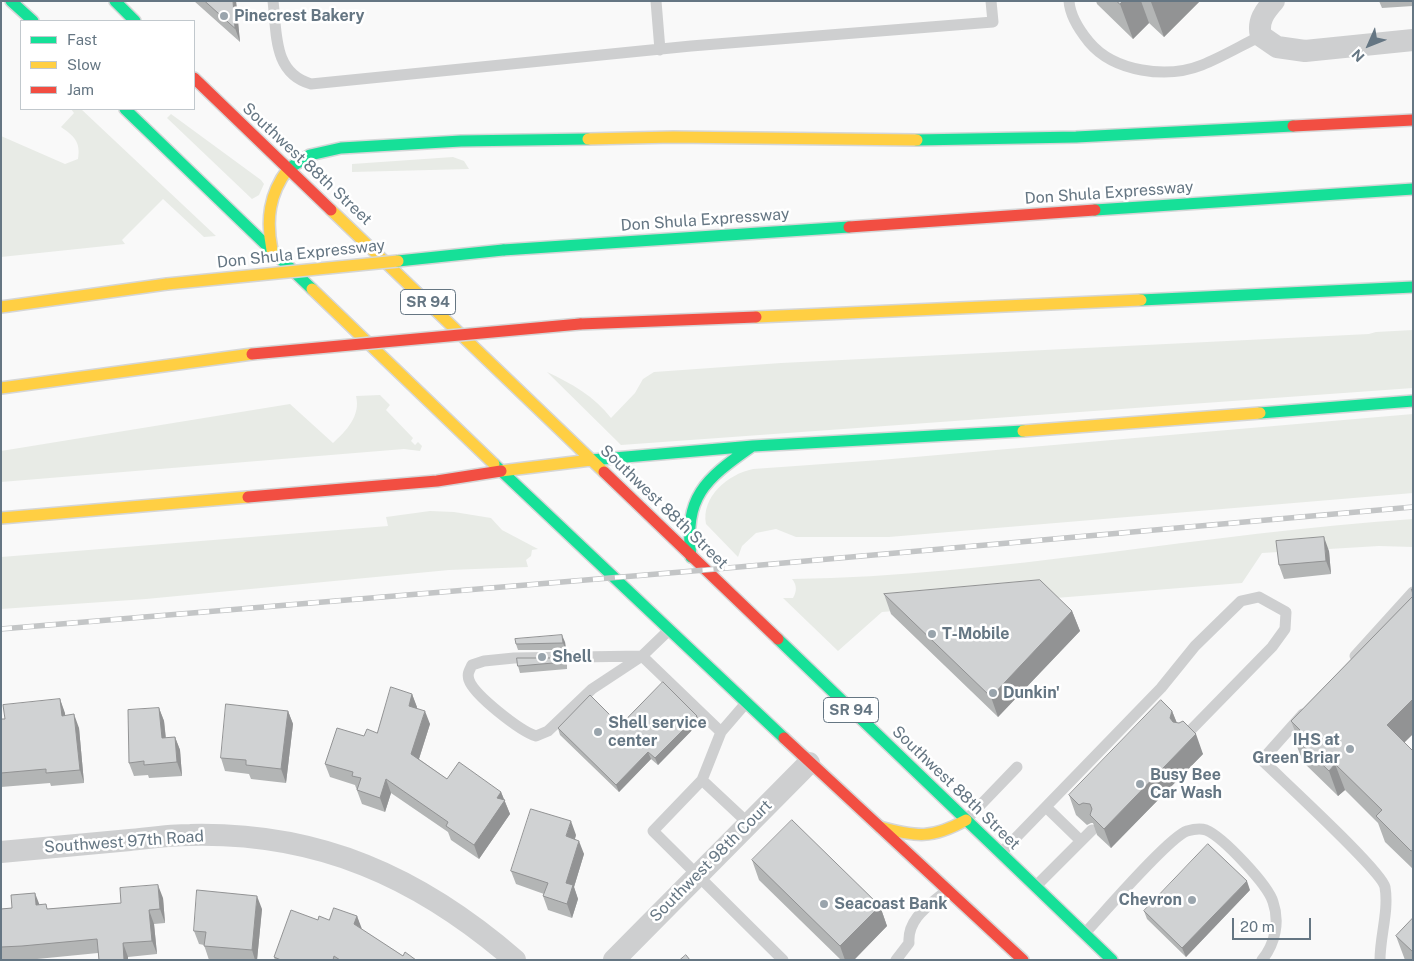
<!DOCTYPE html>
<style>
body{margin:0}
#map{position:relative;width:1414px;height:961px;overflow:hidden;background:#f9f9f9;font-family:"Public Sans",sans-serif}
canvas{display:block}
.frame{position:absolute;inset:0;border:2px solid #657683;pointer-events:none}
.legend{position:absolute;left:20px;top:20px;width:175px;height:90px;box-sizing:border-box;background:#fff;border:1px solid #c1c8cd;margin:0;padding:6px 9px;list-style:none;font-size:15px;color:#657683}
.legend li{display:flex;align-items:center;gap:10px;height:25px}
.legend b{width:25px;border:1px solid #c1c8cd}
.north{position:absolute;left:1344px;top:20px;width:50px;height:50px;-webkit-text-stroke:4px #fff;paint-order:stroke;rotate:226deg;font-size:14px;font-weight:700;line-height:20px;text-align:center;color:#657683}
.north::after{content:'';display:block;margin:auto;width:18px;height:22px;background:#657683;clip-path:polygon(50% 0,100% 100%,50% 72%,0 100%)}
.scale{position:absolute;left:1232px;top:918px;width:79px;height:22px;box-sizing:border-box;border:2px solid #657683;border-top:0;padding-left:6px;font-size:15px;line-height:18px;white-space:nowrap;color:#657683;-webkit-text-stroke:4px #fff;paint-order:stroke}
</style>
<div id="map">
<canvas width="1414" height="961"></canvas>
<div class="frame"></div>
<ul class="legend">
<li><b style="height:6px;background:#16e098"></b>Fast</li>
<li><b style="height:6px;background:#ffcf43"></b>Slow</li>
<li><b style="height:6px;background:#f24e42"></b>Jam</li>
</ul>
<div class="north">N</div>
<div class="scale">20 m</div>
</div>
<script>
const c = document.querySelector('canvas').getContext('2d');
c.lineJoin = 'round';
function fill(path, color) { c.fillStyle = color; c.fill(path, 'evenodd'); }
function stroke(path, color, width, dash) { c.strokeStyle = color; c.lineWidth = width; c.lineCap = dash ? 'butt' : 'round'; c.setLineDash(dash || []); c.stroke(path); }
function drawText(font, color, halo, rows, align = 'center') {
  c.font = font + ' "Public Sans",sans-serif'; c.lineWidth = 5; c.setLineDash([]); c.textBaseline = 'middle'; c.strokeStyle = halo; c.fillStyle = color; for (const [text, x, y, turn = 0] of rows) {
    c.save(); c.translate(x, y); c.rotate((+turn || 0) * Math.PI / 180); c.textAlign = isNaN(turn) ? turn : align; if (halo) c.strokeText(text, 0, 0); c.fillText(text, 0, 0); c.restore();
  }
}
fill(new Path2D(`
 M 71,109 L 81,109 L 216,236 L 204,237 L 163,199 L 122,240 L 125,244 L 1,257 L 1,136 L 65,164 L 78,159 C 81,142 74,136 61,127 L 74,113 Z
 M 171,114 L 261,180 L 264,184 L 259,195 L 252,199 L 167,118 Z
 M 453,157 L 464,161 L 469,169 L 352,172 L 352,164 Z
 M 1413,330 L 1413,388 L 621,445 L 547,372 C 571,383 595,397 611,418 L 635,393 L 643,379 L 654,372 L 781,363 L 1369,334 L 1376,332 Z
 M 380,395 L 390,405 L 386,410 L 413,438 L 411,441 L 415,445 L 418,442 L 422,446 L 420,451 L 404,449 L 1,482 L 1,451 L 290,404 L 333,443 C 346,431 361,416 356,396 Z
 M 1413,414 L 1413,493 L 889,537 L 796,537 L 776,529 L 756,533 L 742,546 L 738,557 L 706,524 C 701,497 728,474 753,469 L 880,460 Z
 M 430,511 L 454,512 L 491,518 L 502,530 L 538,549 L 532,550 L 531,556 L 526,560 L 528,567 L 449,570 L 146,599 L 1,609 L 1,557 L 388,526 L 386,517 Z
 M 1413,519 L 1413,547 L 1379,546 L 1262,553 L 1242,583 L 882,612 L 838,651 L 783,598 L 793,598 C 797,591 797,585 792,579 C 1000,576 1205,533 1413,519 Z`), '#e8ebe6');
const fast = new Path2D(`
 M 11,1 L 33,21
 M 115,1 L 135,21
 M 125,109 L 312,289
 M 917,140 L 1076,137 L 1293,126
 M 288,169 L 310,155 L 341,148 L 461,141 L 588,139
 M 1095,210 L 1413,189
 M 503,250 L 849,227
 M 1141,300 L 1413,287
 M 1260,413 L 1413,401
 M 591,460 L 753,446 L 1023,431
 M 494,464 L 784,738
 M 691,557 C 684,497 704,480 751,447
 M 778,639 L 1112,960`);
const slow = new Path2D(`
 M 588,139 L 673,137 L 917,140
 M 331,210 L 604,472
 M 272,250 C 266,220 269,194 288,169
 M 312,289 L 494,464
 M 1,307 L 167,284
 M 756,317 L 1141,300
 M 1,388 L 252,354
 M 1023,431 L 1260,413
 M 501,471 L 591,460
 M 1,518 L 248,497
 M 880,827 C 917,837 932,839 966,820`);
const jam = new Path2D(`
 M 194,78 L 331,210
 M 1293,126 L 1413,120
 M 849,227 L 1095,210
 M 580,324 L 756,317
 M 604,472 L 778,639
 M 248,497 L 437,481 L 501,471
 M 784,738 L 1023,960`);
stroke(fast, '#d5d6d7', 14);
stroke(slow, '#d5d6d7', 14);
stroke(jam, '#d5d6d7', 14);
stroke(new Path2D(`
 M 273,1 C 277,34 273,73 311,84 L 691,46 L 993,22 L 991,1
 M 656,1 L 660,50
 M 1069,1 C 1070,16 1080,31 1089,42 C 1114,72 1167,79 1202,65 C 1222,57 1242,45 1261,36
 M 668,631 L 642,656 L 721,732 L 702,780
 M 642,656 L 592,689 L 548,731 L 536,736 C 520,731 474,695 469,680 C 467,674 469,671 472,665 L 484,661 L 514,658 Z
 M 1355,656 L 1413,592
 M 1303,714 L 1262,760 C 1280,778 1382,871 1385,887 C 1389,911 1380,936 1380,960
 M 721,732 L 746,703
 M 1046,807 L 1081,841
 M 966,820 L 1017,767
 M 748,823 L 702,780 L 653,831 L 783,960
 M 1001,853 L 1161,688 L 1195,646 L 1241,601 L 1259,597 L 1286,612 L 1285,629 L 1272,647 L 1185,736
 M 1036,886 L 1092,830
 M 1085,933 C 1103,914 1169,837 1187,831 C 1194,829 1200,828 1206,830 C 1223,837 1268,885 1273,902 C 1280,922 1275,944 1262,960
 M 896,960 L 909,943 C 907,918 930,905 947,890`), '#cecfd0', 11);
stroke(new Path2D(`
 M 1274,1 C 1265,11 1257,21 1261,36 L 1277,47 L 1305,51 L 1413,40
 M 1,852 C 44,848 87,844 130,840 C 150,838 170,835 190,835 C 319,832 419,877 515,960
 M 614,960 L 809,763`), '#cecfd0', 22);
stroke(fast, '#16e098', 11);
stroke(slow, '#ffcf43', 11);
stroke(jam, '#f24e42', 11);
const rail = new Path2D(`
 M 1,629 L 705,570 L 1413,507`);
stroke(rail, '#c3c5c6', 5.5);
stroke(rail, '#fff', 4, [11]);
const fastBridge = new Path2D(`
 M 398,261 L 503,250`);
const slowBridge = new Path2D(`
 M 167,284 L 398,261`);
const jamBridge = new Path2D(`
 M 252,354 L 580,324`);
stroke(fastBridge, '#d5d6d6', 14, []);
stroke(slowBridge, '#d5d6d6', 14, []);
stroke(jamBridge, '#d5d6d6', 14, []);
stroke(fastBridge, '#16e098', 11);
stroke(slowBridge, '#ffcf43', 11);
stroke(jamBridge, '#f24e42', 11);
fill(new Path2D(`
 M 194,1 L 236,1 L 240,42 Z
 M 1096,1 L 1200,1 L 1164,37 L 1149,23 L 1133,39 L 1097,4 Z
 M 1379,1 L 1413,1 L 1413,6 L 1382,8 Z
 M 1329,551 L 1331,574 L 1284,579 L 1279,565 Z
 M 1413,589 L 1413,734 L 1404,742 L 1413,751 L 1413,869 L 1385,842 L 1378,823 L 1345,790 L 1338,796 L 1303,762 L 1293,736 L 1296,734 L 1291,721 L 1413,596 Z
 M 884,594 L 1072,611 L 1080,631 L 998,717 L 891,614 Z
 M 565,642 L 566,650 L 518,650 L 516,644 Z
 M 564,658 L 567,665 L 567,669 L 520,673 L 518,666 Z
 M 412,694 L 417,708 L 430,724 L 419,759 L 447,779 L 501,792 L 510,814 L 479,859 L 451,840 L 448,832 L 391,793 L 385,812 L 362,804 L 355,785 L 330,777 L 325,764 L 364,736 L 377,733 Z
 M 60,699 L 65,715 L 79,728 L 84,783 L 51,786 L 50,783 L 1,787 L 1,719 L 5,719 Z
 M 159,708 L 164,721 L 166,738 L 175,737 L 180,750 L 182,776 L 149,778 L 148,775 L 134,776 L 129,763 Z
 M 288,711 L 293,724 L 286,783 L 251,779 L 249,774 L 225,771 L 221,758 Z
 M 1172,711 L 1177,723 L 1203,754 L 1111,848 L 1097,835 L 1093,823 L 1091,823 L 1087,825 L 1076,815 L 1069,795 Z
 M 700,722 L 658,765 L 651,759 L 619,792 L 560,735 L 558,728 L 620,725 Z
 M 576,835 L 575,839 L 584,854 L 574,887 L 578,899 L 572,918 L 548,910 L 543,896 L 544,894 L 516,884 L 511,871 Z
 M 752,860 L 880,906 L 887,926 L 854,960 L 841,960 L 759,880 Z
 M 1250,890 L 1186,957 L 1147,919 L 1144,911 Z
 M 163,898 L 165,923 L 154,924 L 157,954 L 128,957 L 128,960 L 99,960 L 98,953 L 27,960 L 1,960 L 1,909 L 39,905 L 48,909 L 121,903 Z
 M 262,909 L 257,960 L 209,960 L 204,945 L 199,944 L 194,931 Z
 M 357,916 L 361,929 L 403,956 L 416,960 L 275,960 L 274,957 L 318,920 L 329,920 Z
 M 1413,918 L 1413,960 L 1405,960 L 1396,936 Z`), '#b3b5b5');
fill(new Path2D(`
 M 233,1 L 236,1 L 240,42 L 235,28 Z
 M 1123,1 L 1141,1 L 1149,23 L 1133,39 L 1120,4 Z
 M 1152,1 L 1200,1 L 1164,37 L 1151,2 Z
 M 1324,537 L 1329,551 L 1331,574 L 1326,561 Z
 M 1072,611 L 1080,631 L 998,717 L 991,697 Z
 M 562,635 L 565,642 L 566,650 L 563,643 Z
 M 412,694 L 417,707 L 414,719 L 409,706 Z
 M 60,699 L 65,713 L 66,729 L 62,716 Z
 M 1413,699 L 1413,734 L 1396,751 L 1387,725 Z
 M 159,708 L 164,721 L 167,752 L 162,738 Z
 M 288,711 L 293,724 L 286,783 L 281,769 Z
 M 425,711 L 430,724 L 416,768 L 411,754 Z
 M 1172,711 L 1180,731 L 1170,718 Z
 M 74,714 L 79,728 L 84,783 L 80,770 Z
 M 697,716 L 700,722 L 658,765 L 655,758 Z
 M 1196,734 L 1203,754 L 1111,848 L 1104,829 Z
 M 175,737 L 180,750 L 182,776 L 177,762 Z
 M 648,752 L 651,759 L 619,792 L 616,785 Z
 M 1335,764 L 1345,790 L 1338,796 L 1329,771 Z
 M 386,779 L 391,793 L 385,812 L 380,798 Z
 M 501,792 L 510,814 L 479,859 L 474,845 L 497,798 Z
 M 571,821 L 576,835 L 571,850 L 566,836 Z
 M 579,841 L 584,854 L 574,887 L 578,899 L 572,918 L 567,904 L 566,883 Z
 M 1247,881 L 1250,890 L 1186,957 L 1182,948 Z
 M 158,885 L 163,898 L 165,923 L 160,909 Z
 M 35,893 L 40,906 L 36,905 Z
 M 257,896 L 262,909 L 257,960 L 255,960 L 252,950 Z
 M 880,906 L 887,926 L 854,960 L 845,960 L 840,946 Z
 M 149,910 L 154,924 L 157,954 L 152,941 Z
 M 357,916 L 362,929 L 354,924 Z
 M 123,943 L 128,957 L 128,960 L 124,960 Z`), '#929394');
const building = new Path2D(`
 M 205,1 L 233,1 L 235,28 Z
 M 1117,1 L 1123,1 L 1120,4 Z
 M 1324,537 L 1326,561 L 1279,565 L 1276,541 Z
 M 1040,580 L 1072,611 L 991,697 L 884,594 Z
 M 1412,589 L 1413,589 L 1413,699 L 1387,725 L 1413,751 L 1413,850 L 1411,851 L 1376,816 L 1382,810 L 1335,764 L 1329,771 L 1293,736 L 1300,730 L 1291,721 L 1413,596 Z
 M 562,635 L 563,643 L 516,644 L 515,639 Z
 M 517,658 L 564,658 L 565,662 L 518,666 Z
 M 663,682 L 697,716 L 655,758 L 648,752 L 616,785 L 558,728 L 590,695 L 620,725 Z
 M 391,687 L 412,694 L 409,706 L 425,711 L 411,754 L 447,779 L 459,762 L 501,792 L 497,798 L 505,800 L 474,845 L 446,826 L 448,822 L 386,779 L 380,798 L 357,790 L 361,778 L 352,776 L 353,772 L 325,764 L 337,728 L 364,736 L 367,729 L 377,733 Z
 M 60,699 L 62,716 L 74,714 L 80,770 L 46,773 L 46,769 L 1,773 L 1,719 L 5,719 L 3,705 Z
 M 1161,700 L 1172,711 L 1170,718 L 1173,722 L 1179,723 L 1183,721 L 1196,734 L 1104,829 L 1090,815 L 1092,809 L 1090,804 L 1083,803 L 1079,805 L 1069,795 Z
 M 226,704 L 288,711 L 281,769 L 246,765 L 246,760 L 221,758 Z
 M 159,708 L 162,738 L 175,737 L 177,762 L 144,765 L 144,761 L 129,763 L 128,710 Z
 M 531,809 L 571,821 L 566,836 L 579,841 L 566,883 L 573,885 L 567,904 L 543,896 L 548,883 L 511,871 Z
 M 792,820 L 880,906 L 840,946 L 752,860 Z
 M 1208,844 L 1247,881 L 1182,948 L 1144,911 Z
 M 158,885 L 160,909 L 149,910 L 152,941 L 123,943 L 124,960 L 99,960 L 97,939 L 22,946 L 1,947 L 1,909 L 12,908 L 11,895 L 35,893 L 36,905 L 46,904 L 47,909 L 121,903 L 120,888 Z
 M 197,890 L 257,896 L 252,950 L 204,946 L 206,932 L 194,931 Z
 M 334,908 L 357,916 L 354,924 L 403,956 L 405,952 L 416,960 L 340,960 L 334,956 L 333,960 L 281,960 L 274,957 L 291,910 L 318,920 L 319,916 L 329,920 Z
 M 1413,918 L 1413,952 L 1396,936 Z
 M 686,955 L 690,960 L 680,960 Z`);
fill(building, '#d0d2d3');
stroke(building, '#929394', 1);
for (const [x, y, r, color] of [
 [224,16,5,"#99a4ac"],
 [932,634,5,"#99a4ac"],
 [542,657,5,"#99a4ac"],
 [993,693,5,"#99a4ac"],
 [598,732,5,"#99a4ac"],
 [1350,749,5,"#99a4ac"],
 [1140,784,5,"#99a4ac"],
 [1192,900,5,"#99a4ac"],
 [824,904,5,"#99a4ac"]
]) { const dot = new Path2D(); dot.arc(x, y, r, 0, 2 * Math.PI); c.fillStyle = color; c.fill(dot); stroke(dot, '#fff', 2); }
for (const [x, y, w] of [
 [428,302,55],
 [851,710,55]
]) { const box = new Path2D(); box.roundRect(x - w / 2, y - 12.5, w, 25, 4); c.fillStyle = '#fff'; c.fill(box); stroke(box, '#657683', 1); }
drawText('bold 15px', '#657683', null, [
 ["SR 94",428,302],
 ["SR 94",851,710]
]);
drawText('bold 16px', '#657683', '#fff', [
 ["Pinecrest Bakery",234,16],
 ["T-Mobile",942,634],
 ["Shell",552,657],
 ["Dunkin'",1003,693],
 ["Shell service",608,723],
 ["center",608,741],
 ["IHS at",1340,740,"right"],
 ["Green Briar",1340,758,"right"],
 ["Busy Bee",1150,775],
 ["Car Wash",1150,793],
 ["Chevron",1182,900,"right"],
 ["Seacoast Bank",834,904]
], 'left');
drawText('16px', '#657683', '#fff', [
 ["Southwest 88th Street",307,164,43],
 ["Don Shula Expressway",1109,193,-4],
 ["Don Shula Expressway",705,220,-4],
 ["Don Shula Expressway",301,254,-6],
 ["Southwest 88th Street",664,507,44],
 ["Southwest 88th Street",956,788,44],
 ["Southwest 97th Road",124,842,-4],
 ["Southwest 98th Court",711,861,-45]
]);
</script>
